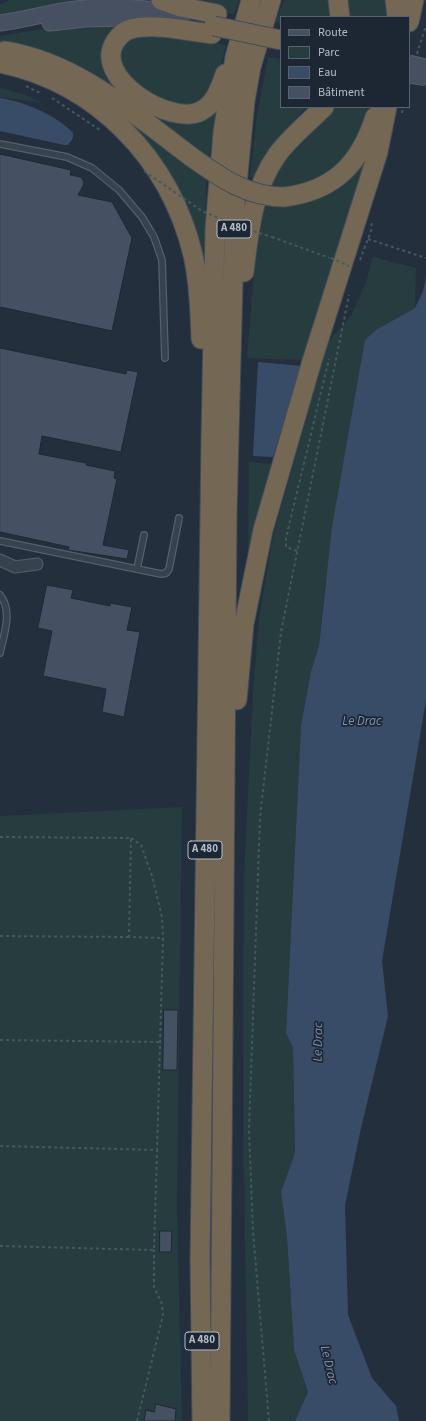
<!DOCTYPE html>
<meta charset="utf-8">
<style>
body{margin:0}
#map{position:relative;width:426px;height:1421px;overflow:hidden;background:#242f3e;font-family:"Source Sans 3",sans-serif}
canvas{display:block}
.legend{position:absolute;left:280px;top:16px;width:130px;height:92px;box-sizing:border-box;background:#1d2633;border:1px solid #59626f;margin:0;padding:5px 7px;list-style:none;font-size:12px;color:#b4bcc9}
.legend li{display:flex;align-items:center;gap:8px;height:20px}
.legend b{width:20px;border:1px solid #59626f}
</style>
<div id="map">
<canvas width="426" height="1421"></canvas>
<ul class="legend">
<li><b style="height:5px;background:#465061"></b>Route</li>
<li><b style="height:11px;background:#263c3f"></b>Parc</li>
<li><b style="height:11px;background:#394c67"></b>Eau</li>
<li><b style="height:11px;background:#455162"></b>Bâtiment</li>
</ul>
</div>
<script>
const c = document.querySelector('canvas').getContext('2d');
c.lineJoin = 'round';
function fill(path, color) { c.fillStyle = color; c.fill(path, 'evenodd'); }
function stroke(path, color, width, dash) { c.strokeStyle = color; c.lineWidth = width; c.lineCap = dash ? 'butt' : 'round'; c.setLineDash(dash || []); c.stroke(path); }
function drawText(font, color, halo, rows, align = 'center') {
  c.font = font + ' "Source Sans 3",sans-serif'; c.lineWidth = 3.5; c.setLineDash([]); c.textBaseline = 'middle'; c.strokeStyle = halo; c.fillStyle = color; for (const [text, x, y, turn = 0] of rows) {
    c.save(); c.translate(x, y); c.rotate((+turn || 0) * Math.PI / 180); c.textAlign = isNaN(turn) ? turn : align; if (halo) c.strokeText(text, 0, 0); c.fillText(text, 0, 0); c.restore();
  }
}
fill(new Path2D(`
 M 10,0 L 144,0 L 147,2 L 0,19 L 0,5 Z
 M 175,0 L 239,0 L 234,14 Z
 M 284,0 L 333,0 L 334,17 L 281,17 L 281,24 L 275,22 Z
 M 344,0 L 390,0 L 393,17 L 346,17 Z
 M 120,20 C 109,43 92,62 113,85 C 137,100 170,132 199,121 C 205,119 210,114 215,111 L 217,111 L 208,162 L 0,47 L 0,36 L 64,25 Z
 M 176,35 L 226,45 L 216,83 L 212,92 L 190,108 L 148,95 L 117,66 L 127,37 Z
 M 268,57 L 281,59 L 281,107 L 306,107 L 285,131 L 255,178 L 250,177 L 257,115 Z
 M 0,88 L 23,94 L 43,103 L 0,97 Z
 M 100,100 L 206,179 L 204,276 L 182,207 Z
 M 335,107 L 375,107 L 358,144 L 324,180 L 270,190 L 272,173 L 306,134 Z
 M 369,154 L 302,360 L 247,358 L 256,247 L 264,205 C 274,205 285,206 295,205 C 327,200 352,180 369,154 Z
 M 373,257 L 416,268 L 415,308 L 396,319 L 325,583 L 319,646 L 311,671 L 301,727 L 286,1033 L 293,1048 L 295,1153 L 281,1192 L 287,1237 L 294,1350 L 308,1392 L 295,1421 L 248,1421 L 243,1122 L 244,877 L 253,692 L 259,619 L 273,536 L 328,342 L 351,316 L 366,282 Z
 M 249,462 L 272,464 L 253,550 L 248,554 Z
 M 182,807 L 177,1206 L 182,1421 L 0,1421 L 0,816 Z`), '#263c3f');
fill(new Path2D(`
 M 0,98 C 23,101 58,116 73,133 L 73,138 L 68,145 L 64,145 L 0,131 Z
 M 426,277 L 426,700 L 382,961 L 388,1016 L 361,1128 L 345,1205 L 348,1315 L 372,1378 L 396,1406 L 399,1421 L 295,1421 L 308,1392 L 294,1350 L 287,1237 L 281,1192 L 295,1153 L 293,1048 L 286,1033 L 301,726 L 311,671 L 319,646 L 332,527 L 365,340 L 376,330 L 415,308 L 423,291 Z
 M 258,362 L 302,366 L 273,457 L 253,456 Z`), '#394c67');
const building = new Path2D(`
 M 0,154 L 71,170 L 70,175 L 81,177 L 83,180 L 84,184 L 78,195 L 112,202 L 132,238 L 112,331 L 0,307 Z
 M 0,348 L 126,374 L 127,370 L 138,372 L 121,452 L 42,436 L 39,454 L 86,463 L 86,465 L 115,471 L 114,478 L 117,479 L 103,545 L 129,550 L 127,559 L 68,550 L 69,547 L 0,532 Z
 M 47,585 L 73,590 L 71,598 L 110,606 L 110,603 L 132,607 L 127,630 L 140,632 L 124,717 L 102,712 L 106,689 L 43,676 L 52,631 L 38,628 Z
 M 164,1010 L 178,1010 L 177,1070 L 163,1070 Z
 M 160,1231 L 172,1231 L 171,1252 L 160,1252 Z
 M 156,1404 L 176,1409 L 175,1421 L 144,1421 L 146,1410 L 154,1412 Z`);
fill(building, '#455162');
stroke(building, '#1f2835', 1);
const service = new Path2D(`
 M 0,144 L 67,157 L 92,168 L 119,190 L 142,217 L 154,237 L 162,260 L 165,358
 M 0,541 L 161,574 L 166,573 L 169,569 L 179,518
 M 137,569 L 144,535
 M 0,595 C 13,611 4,634 0,653`);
const minor = new Path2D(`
 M 0,560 L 15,567 L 37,564`);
const secondary = new Path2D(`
 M 0,23 C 25,20 50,12 76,9 C 111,4 148,8 183,14
 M 50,23 L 84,19 L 130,18`);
const motorway = new Path2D(`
 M 161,0 L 181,7 L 217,14
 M 338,0 L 340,17
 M 395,0 L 397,17
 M 409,22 L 414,0
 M 212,34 C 188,31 154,23 131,29 C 123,31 119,36 115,42 C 92,78 171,127 201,111 C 215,104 220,88 225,74
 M 5,51 C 79,63 135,115 193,158
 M 0,63 C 97,83 170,159 193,255 C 199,282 200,311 201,339
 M 284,197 C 334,191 360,164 375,117
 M 244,272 C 249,231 253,189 277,155 C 290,137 308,123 324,107
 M 237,700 L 244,624 L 263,530 L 312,361 L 378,152 L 387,107
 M 202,1421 L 200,1260 L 211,439 L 215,228 L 223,132 L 235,57 L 251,0
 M 220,1421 L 227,513 L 235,205 L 245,101 L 251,67 L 271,0`);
stroke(service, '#565f6c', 8);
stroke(minor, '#565f6c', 13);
stroke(secondary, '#565f6c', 17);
stroke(motorway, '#434c59', 21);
stroke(new Path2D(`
 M 417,54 L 426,25
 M 26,86 L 40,93
 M 52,98 L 100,130
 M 402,113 L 403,107
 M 272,237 L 330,258
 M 368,239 L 426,258
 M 360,260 L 371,231 L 372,221
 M 297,551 L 286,547 L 286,538 L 329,359
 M 0,837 L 131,838 L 129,937 L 163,938 L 157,1150 L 0,1146
 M 131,838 L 141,845 L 152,876 L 162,917 L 163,938
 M 0,936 L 129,937
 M 0,1040 L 160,1042
 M 0,1246 L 154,1250 L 157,1150
 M 137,1421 L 163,1315 L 162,1304 L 154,1287 L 154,1250
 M 269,1421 L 253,1232 L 249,1129 L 260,817 L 281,632 L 349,295`), '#44595c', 2, [3, 3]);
stroke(service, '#38414e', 5.5);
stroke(minor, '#38414e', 11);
stroke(secondary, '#465061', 15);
stroke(motorway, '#746855', 19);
const secondaryBridge = new Path2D(`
 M 409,63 L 426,67
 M 409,75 L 426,78`);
const motorwayBridge = new Path2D(`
 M 214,26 L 281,40
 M 193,158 C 221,178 248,197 284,197`);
stroke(secondaryBridge, '#565f6c', 17, []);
stroke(motorwayBridge, '#434c59', 21, []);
stroke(new Path2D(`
 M 144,171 L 202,211 L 237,226 L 272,237
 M 331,258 L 349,266`), '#44595c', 2, [3, 3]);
stroke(secondaryBridge, '#465061', 15);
stroke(motorwayBridge, '#746855', 19);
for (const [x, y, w] of [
 [234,229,34],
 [205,850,34],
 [202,1341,34]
]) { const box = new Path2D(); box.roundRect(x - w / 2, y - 9, w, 18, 3); c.fillStyle = '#1d2633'; c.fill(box); stroke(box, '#b4bcc9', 1); }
drawText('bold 11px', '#b4bcc9', null, [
 ["A 480",234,229],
 ["A 480",205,850],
 ["A 480",202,1341]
]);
drawText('italic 13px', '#7c92b1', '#1d2633', [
 ["Le Drac",362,722],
 ["Le Drac",319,1042,-89],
 ["Le Drac",328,1365,77]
]);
</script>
